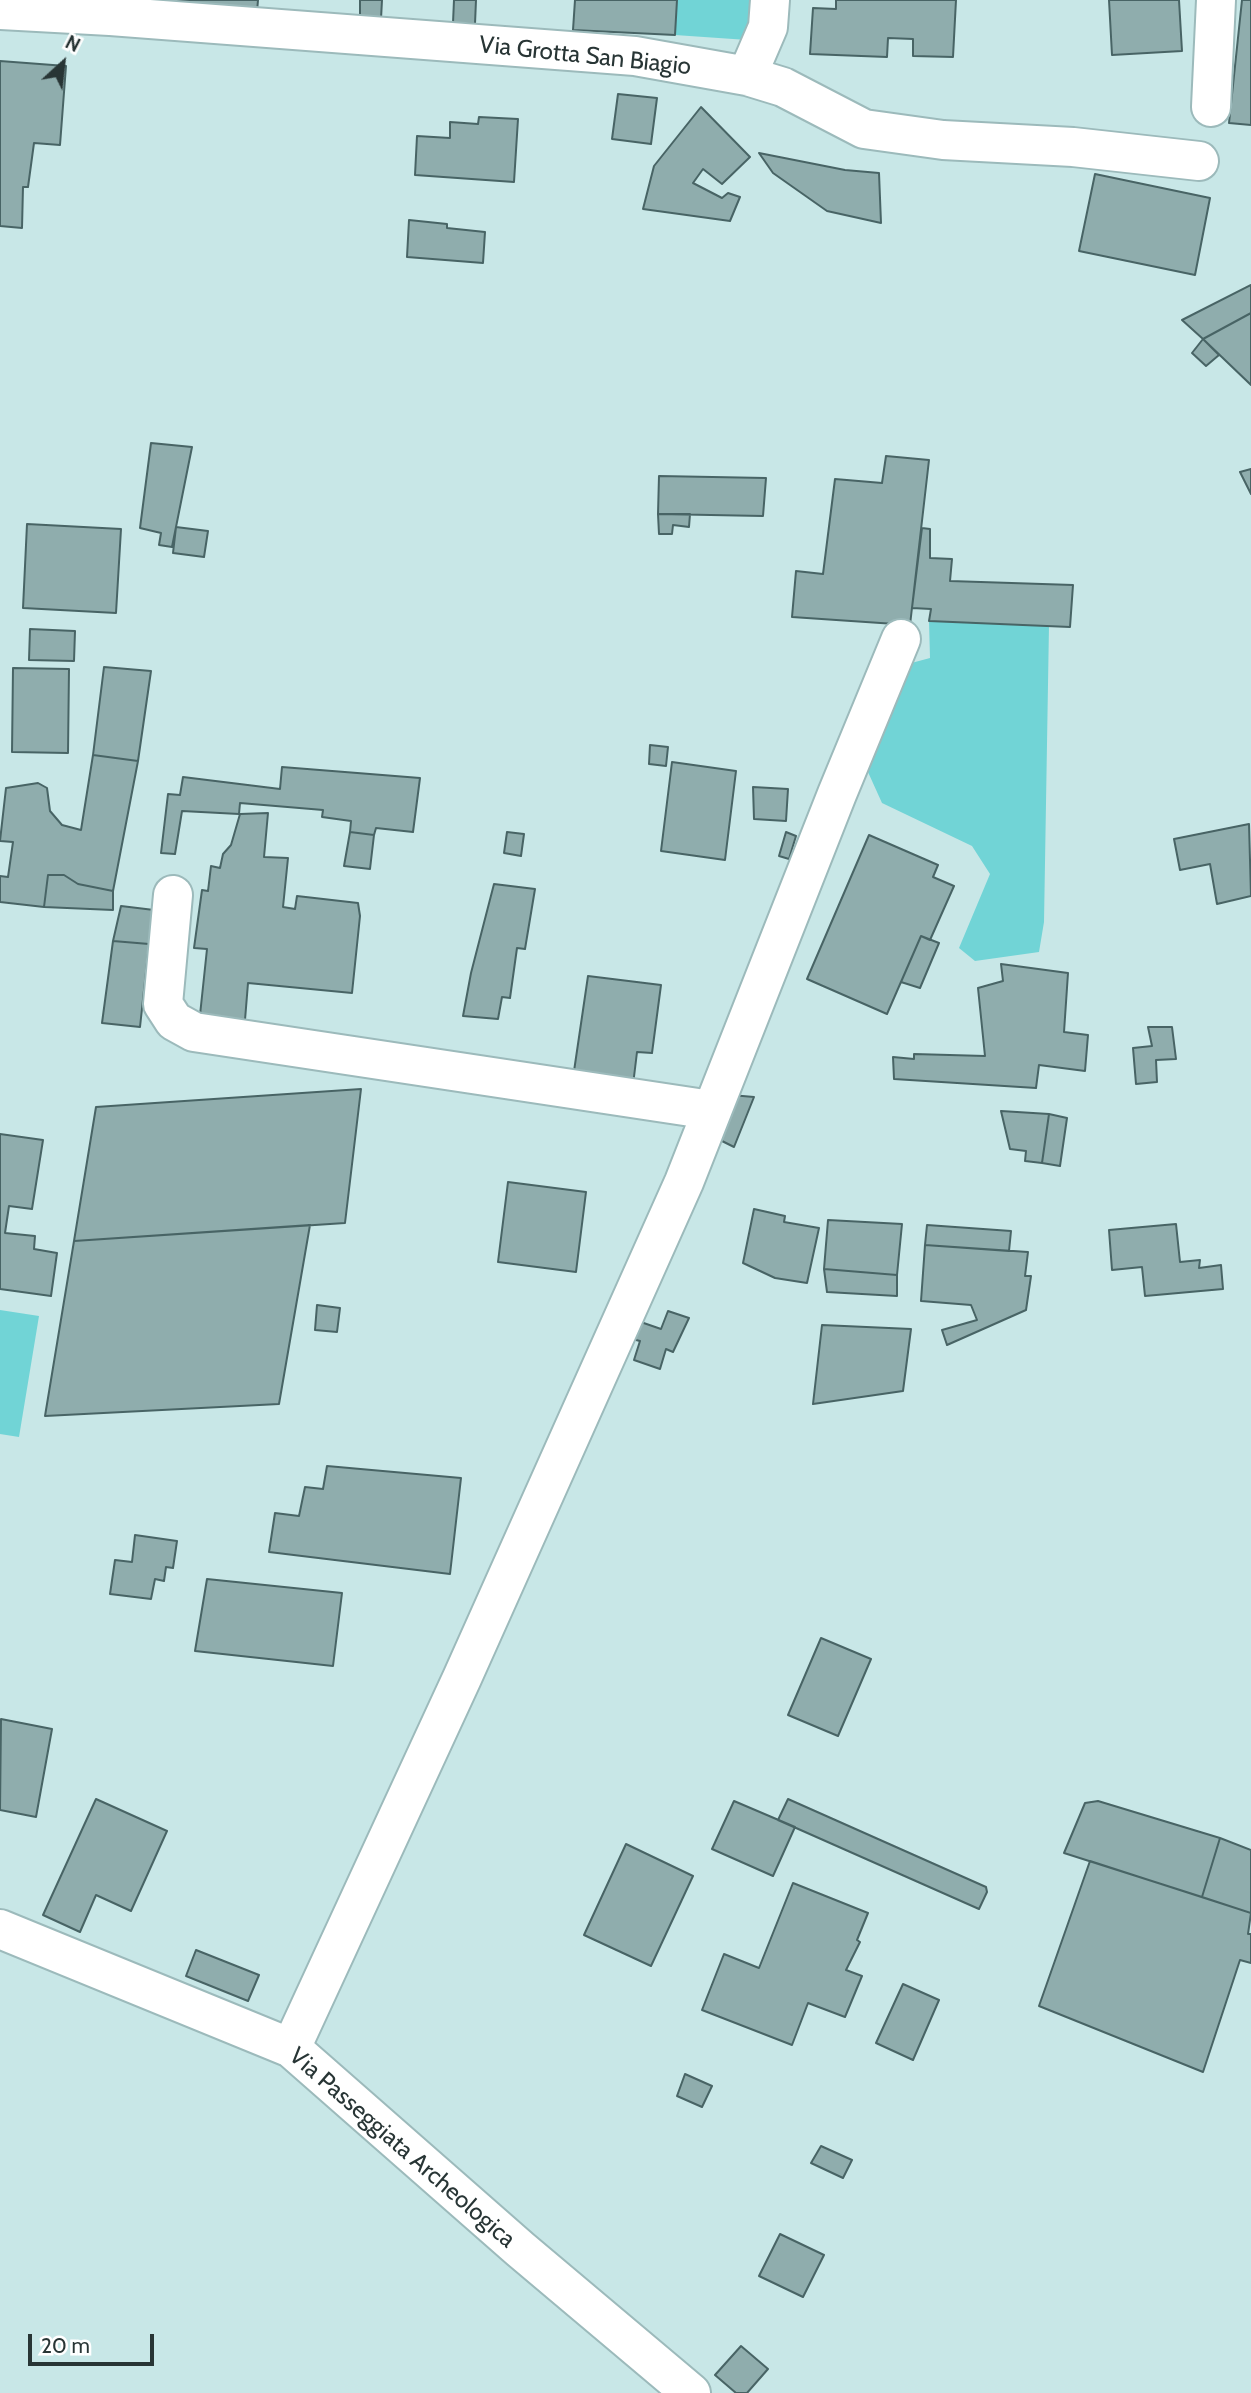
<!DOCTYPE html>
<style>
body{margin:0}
#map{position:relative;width:1251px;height:2393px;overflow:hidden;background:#c8e7e7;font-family:Cabin,sans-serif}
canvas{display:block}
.north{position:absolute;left:28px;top:28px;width:70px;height:70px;-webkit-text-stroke:5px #fff;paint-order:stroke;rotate:27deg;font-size:19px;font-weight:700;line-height:28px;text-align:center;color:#283535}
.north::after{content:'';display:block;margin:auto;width:24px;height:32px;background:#283535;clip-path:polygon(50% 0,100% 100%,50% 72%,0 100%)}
.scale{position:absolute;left:28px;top:2334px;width:126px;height:32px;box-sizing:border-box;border:4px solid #283535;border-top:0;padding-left:9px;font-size:21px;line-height:24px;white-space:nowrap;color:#283535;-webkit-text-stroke:5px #fff;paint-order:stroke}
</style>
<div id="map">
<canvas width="1251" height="2393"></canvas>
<div class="north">N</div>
<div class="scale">20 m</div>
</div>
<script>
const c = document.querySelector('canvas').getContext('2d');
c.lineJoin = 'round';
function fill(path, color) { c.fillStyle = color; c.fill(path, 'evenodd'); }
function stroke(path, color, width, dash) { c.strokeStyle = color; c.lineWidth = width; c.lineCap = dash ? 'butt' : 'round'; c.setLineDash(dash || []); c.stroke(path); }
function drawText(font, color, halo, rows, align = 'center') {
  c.font = font + ' Cabin,sans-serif'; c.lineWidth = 5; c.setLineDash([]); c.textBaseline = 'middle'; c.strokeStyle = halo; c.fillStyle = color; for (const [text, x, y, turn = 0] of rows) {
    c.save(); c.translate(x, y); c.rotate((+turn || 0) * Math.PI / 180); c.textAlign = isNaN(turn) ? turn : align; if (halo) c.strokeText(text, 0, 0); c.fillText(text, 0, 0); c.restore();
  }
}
fill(new Path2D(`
 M 677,0 L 763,0 L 762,41 L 675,35 Z
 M 929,621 L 1049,625 L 1044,922 L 1039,952 L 975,961 L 959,948 L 990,874 L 972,846 L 882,803 L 863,761 L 904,665 L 930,658 Z
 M 0,1310 L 39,1316 L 19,1437 L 0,1434 Z`), '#71d4d6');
const building = new Path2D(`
 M 170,0 L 258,0 L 257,12 L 170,8 Z
 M 360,0 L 382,0 L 381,19 L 360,18 Z
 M 454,0 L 476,0 L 475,24 L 453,23 Z
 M 575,0 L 677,0 L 675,35 L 573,30 Z
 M 836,0 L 956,0 L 953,57 L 913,56 L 913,39 L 888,38 L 887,57 L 810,54 L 813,8 L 836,9 Z
 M 1109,0 L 1179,0 L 1182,51 L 1112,55 Z
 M 1242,0 L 1251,0 L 1251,125 L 1229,123 Z
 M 0,61 L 66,66 L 60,145 L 34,143 L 28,187 L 23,187 L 22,228 L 0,226 Z
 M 618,94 L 657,98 L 651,144 L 612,139 Z
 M 701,107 L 750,157 L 722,184 L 703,169 L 693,183 L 722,198 L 728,193 L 740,197 L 730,221 L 643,209 L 654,166 Z
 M 479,117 L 518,119 L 514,182 L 415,175 L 417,136 L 450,138 L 450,122 L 478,124 Z
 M 759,153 L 845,170 L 879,173 L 881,223 L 827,211 L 773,173 Z
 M 1095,174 L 1210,198 L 1195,275 L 1079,251 Z
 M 409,220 L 447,224 L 447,228 L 485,232 L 483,263 L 407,257 Z
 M 1251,285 L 1251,313 L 1203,339 L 1182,320 Z
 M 1251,313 L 1251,385 L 1203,339 Z
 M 1203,339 L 1219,355 L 1206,366 L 1192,353 Z
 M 151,443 L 192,447 L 172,547 L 159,545 L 161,533 L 140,528 Z
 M 886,456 L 929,460 L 910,625 L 792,617 L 796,571 L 823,574 L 835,479 L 882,483 Z
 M 1251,469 L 1251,494 L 1240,472 Z
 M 659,476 L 766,478 L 763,516 L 658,514 Z
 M 658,514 L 690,514 L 689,527 L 673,525 L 672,534 L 659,534 Z
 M 27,524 L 121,529 L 116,613 L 23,608 Z
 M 176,527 L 208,531 L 204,557 L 173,553 Z
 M 922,528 L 930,529 L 930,558 L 952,559 L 950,581 L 1073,585 L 1070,627 L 929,621 L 931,609 L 912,608 Z
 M 30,629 L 75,631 L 74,661 L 29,660 Z
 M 104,667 L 151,671 L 138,761 L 93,755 Z
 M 13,668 L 69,669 L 68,753 L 12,752 Z
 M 650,745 L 668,747 L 666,766 L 649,764 Z
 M 93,755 L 138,761 L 113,891 L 78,884 L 64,875 L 48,875 L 44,907 L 0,902 L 0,876 L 8,877 L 13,842 L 0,841 L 6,788 L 38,783 L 47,788 L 50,811 L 62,825 L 81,830 Z
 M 672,762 L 736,771 L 725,860 L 661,851 Z
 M 282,767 L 420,778 L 413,832 L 376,828 L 374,835 L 350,832 L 351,821 L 322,817 L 323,810 L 240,803 L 239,814 L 182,811 L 175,854 L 161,853 L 168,794 L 180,795 L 183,777 L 280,789 Z
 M 753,787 L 788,789 L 786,821 L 754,819 Z
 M 268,813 L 264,857 L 288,858 L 283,907 L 295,909 L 297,896 L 358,903 L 360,916 L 352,993 L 248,983 L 245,1020 L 200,1015 L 207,949 L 194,948 L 202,890 L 208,891 L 211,866 L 220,868 L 223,854 L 231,845 L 240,814 Z
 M 1249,824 L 1251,896 L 1217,904 L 1210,864 L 1180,870 L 1174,839 Z
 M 350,832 L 374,835 L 370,869 L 344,866 Z
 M 507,832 L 524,834 L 521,856 L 504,853 Z
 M 786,832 L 796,836 L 789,859 L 779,856 Z
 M 869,835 L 938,865 L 933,877 L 954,886 L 930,940 L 921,936 L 887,1014 L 807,979 Z
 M 48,875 L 64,875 L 78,884 L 113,891 L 113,910 L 44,907 Z
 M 494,884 L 535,889 L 525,949 L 517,948 L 510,998 L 502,997 L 498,1019 L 463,1016 L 471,973 Z
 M 121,906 L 154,910 L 149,944 L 113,941 Z
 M 921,936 L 939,943 L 920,988 L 901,982 Z
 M 113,941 L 149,944 L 140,1027 L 102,1023 Z
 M 1001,964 L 1068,973 L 1064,1032 L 1088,1035 L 1085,1071 L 1039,1065 L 1036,1088 L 894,1079 L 893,1057 L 914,1059 L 914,1054 L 985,1056 L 978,988 L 1003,981 Z
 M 588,976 L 661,985 L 652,1053 L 637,1052 L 633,1085 L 573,1078 Z
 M 1148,1027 L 1172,1027 L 1176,1059 L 1156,1060 L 1157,1082 L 1136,1084 L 1133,1048 L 1152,1046 Z
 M 361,1089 L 345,1223 L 74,1241 L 96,1107 Z
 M 731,1095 L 754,1097 L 734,1147 L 716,1138 Z
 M 1001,1111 L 1049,1114 L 1042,1163 L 1025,1161 L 1026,1151 L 1010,1149 Z
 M 1049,1114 L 1067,1118 L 1060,1166 L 1042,1163 Z
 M 0,1134 L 43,1140 L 32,1209 L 9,1206 L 5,1233 L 35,1236 L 34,1249 L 57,1253 L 51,1296 L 0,1289 Z
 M 508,1182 L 586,1192 L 576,1272 L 498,1262 Z
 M 754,1209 L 785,1216 L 784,1222 L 819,1228 L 807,1283 L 775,1278 L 743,1263 Z
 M 828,1220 L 902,1224 L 897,1275 L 824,1269 Z
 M 1176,1224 L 1180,1262 L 1200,1260 L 1199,1268 L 1221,1265 L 1223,1289 L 1145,1296 L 1142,1267 L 1112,1270 L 1109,1230 Z
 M 310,1225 L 279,1404 L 45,1416 L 74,1241 Z
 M 927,1225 L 1011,1231 L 1009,1251 L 925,1245 Z
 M 925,1245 L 1028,1252 L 1025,1276 L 1031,1276 L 1026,1310 L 947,1345 L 942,1330 L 977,1320 L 971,1305 L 921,1301 Z
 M 824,1269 L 897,1275 L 897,1296 L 827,1292 Z
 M 317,1305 L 340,1308 L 337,1332 L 315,1330 Z
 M 668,1311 L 689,1318 L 673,1352 L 666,1349 L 660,1369 L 634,1360 L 640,1341 L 628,1338 L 635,1320 L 661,1329 Z
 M 822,1325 L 911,1329 L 903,1391 L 813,1404 Z
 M 327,1466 L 461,1478 L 450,1574 L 269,1552 L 275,1513 L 299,1516 L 305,1487 L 323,1489 Z
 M 135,1535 L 177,1541 L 173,1568 L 166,1567 L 164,1581 L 155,1579 L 151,1599 L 110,1594 L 115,1560 L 132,1562 Z
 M 207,1579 L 342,1593 L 333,1666 L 195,1651 Z
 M 821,1638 L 871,1659 L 838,1736 L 788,1715 Z
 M 1,1719 L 52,1729 L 36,1817 L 0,1810 Z
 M 96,1799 L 167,1831 L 131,1911 L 96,1895 L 80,1932 L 43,1915 Z
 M 788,1799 L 986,1887 L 987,1892 L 979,1909 L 778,1820 Z
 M 734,1801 L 795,1827 L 773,1876 L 712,1849 Z
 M 1098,1801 L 1220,1838 L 1202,1897 L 1064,1853 L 1085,1803 Z
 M 1220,1838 L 1251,1850 L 1251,1913 L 1202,1897 Z
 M 626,1844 L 693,1876 L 651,1966 L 584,1935 Z
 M 1090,1861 L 1251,1913 L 1248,1934 L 1251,1934 L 1251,1963 L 1240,1960 L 1203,2072 L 1039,2006 Z
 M 793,1883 L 868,1913 L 857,1940 L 860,1942 L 846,1970 L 862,1976 L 845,2017 L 808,2003 L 792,2045 L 702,2010 L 724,1954 L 759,1968 Z
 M 196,1950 L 259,1975 L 248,2001 L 186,1976 Z
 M 903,1984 L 939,2000 L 913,2060 L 876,2043 Z
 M 685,2074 L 712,2086 L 702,2107 L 677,2096 Z
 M 821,2146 L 852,2160 L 843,2178 L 811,2163 Z
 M 780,2234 L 824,2255 L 803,2297 L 759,2276 Z
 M 741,2346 L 768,2369 L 747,2393 L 736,2393 L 715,2375 Z`);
fill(building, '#8fadad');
stroke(building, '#486465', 2);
const street = new Path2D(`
 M 0,10 L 110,16 L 635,56 L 747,76 L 783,87 L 864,129 L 943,140 L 1073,147 L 1199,161
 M 747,76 L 768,27 L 770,0
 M 1211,107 L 1216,0
 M 173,895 L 163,1004 L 174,1021 L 194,1032 L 711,1110
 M 291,2048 L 462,1678 L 684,1182 L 837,794 L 901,639`);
const secondary = new Path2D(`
 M 0,1929 L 291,2048 L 520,2249 L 691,2393`);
stroke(street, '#9cbabb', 42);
stroke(secondary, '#9cbabb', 42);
stroke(street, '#fff', 38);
stroke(secondary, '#fff', 38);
drawText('24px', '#283535', '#fff', [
 ["Via Grotta San Biagio",585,56,6],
 ["Via Passeggiata Archeologica",402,2148,41]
]);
</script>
